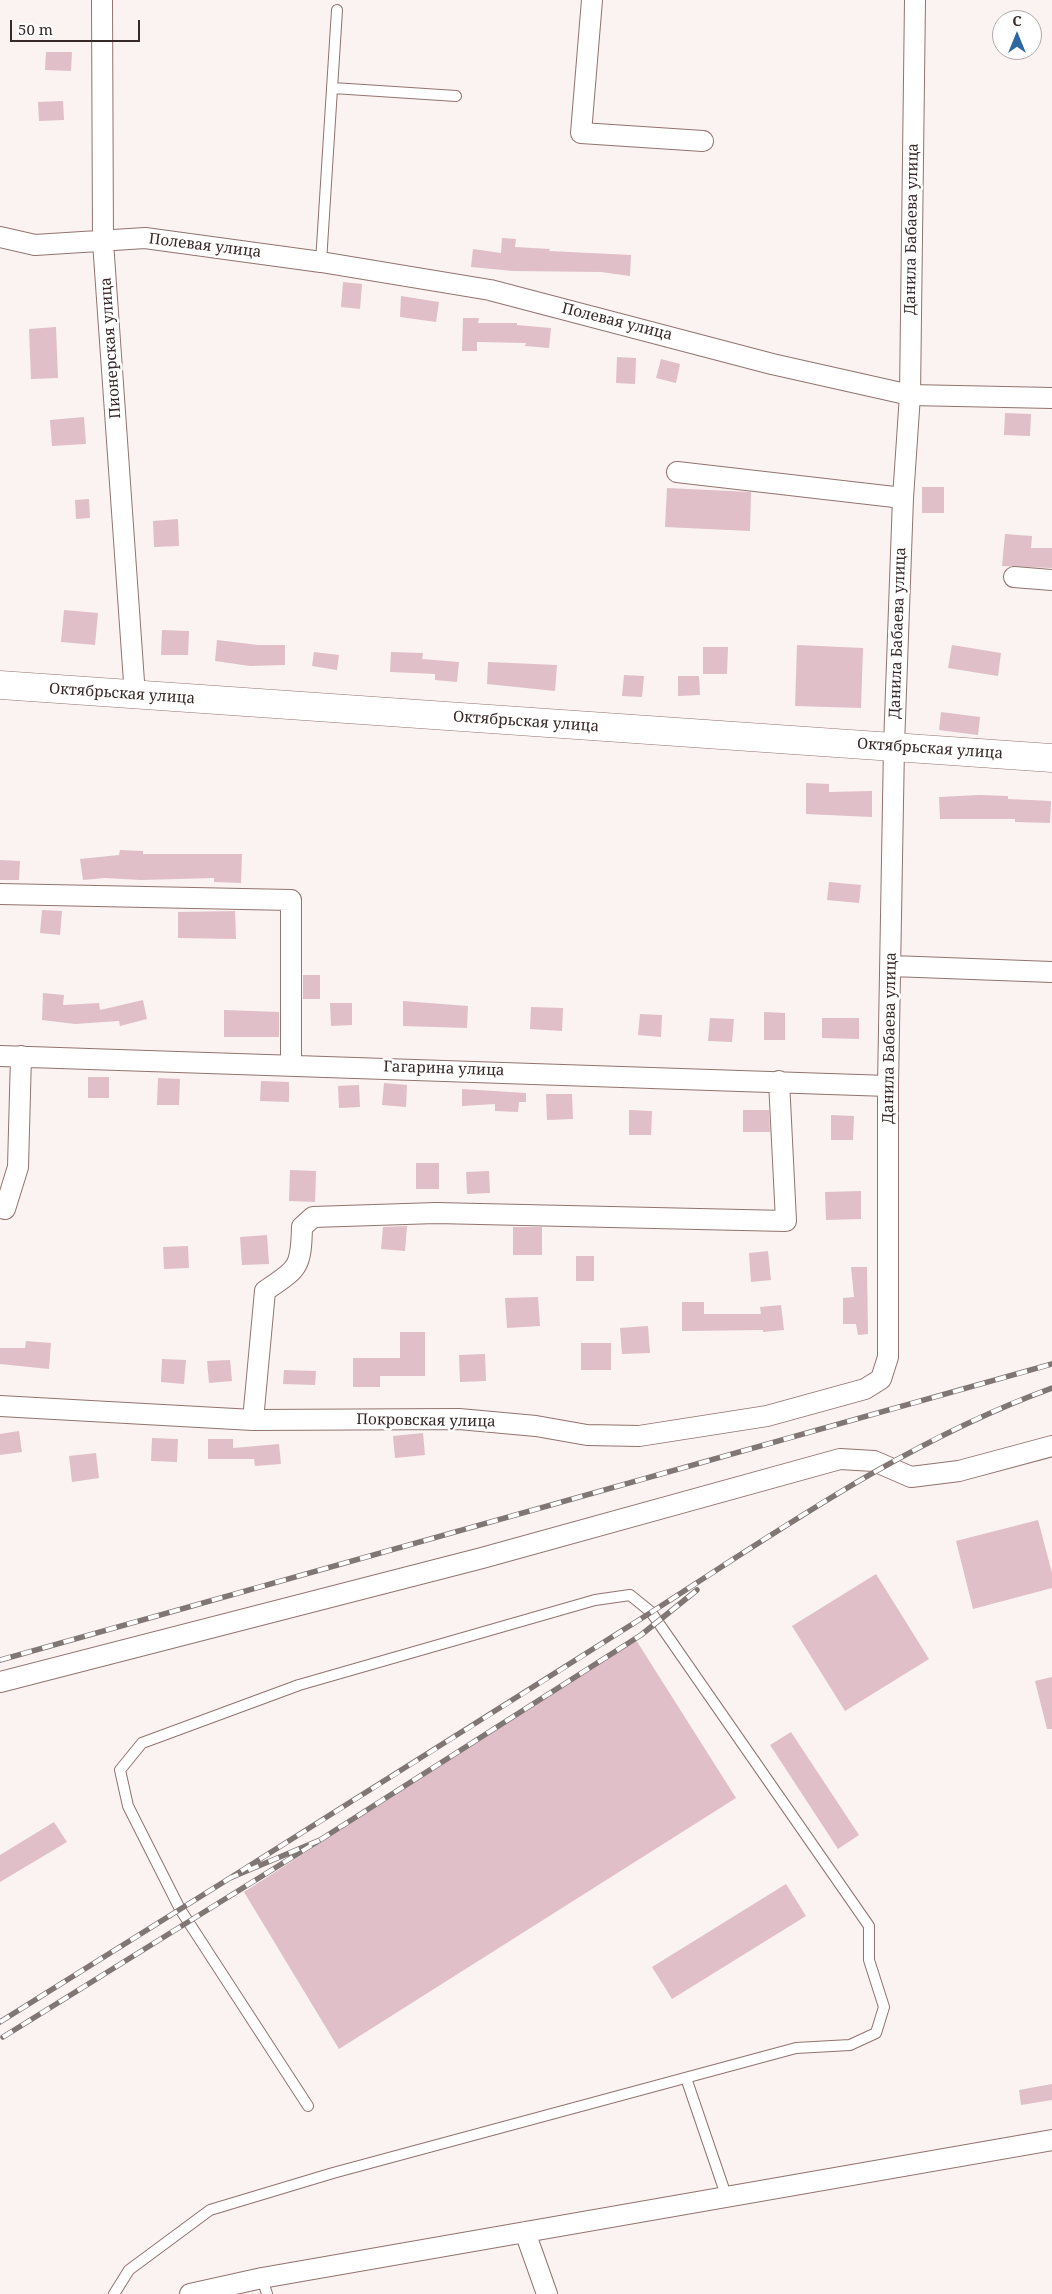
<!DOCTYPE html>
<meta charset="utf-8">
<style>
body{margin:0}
#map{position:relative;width:1052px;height:2294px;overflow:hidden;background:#faf3f2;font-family:"Noto Serif",serif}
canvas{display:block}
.north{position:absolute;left:992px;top:10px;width:50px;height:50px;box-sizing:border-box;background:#fff;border:1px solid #afa9a9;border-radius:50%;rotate:0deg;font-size:14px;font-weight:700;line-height:20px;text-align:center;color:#362927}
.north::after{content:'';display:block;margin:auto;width:18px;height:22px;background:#2d69a0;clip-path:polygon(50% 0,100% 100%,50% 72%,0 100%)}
.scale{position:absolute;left:10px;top:20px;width:130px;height:22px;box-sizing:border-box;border:2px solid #362927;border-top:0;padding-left:6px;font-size:15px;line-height:18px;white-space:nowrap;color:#362927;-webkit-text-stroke:4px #fff;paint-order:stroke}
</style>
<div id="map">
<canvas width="1052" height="2294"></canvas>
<div class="north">С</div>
<div class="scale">50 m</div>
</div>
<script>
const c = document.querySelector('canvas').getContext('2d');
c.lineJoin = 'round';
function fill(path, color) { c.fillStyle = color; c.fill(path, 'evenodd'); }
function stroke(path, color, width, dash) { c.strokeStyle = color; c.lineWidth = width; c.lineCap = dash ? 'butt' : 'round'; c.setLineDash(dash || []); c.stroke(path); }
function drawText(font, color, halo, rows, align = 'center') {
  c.font = font + ' "Noto Serif",serif'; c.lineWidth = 5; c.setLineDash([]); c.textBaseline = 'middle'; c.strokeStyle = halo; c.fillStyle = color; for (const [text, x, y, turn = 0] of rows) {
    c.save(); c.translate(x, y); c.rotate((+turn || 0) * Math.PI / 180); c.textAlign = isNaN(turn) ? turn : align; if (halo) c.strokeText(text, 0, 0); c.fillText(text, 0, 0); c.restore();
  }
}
fill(new Path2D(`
 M 46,52 L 72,52 L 71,71 L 45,70 Z
 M 63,101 L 64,120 L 39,121 L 38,102 Z
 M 502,238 L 516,239 L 515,247 L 550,249 L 549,251 L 631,255 L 630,276 L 601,272 L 513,271 L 471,267 L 473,249 L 501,253 Z
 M 343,282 L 362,284 L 360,309 L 341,307 Z
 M 401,296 L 439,302 L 436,322 L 400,317 Z
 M 463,318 L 479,318 L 478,323 L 517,323 L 517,325 L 551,328 L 549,348 L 525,346 L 526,343 L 477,342 L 477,351 L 462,351 Z
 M 56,327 L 58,378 L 31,379 L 29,329 Z
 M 617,357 L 636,358 L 635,384 L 616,383 Z
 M 661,359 L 680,364 L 676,383 L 656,378 Z
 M 1005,413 L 1031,414 L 1030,436 L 1004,435 Z
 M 84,417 L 86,444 L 52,446 L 50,420 Z
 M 922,487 L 944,487 L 944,513 L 922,513 Z
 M 667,488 L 751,492 L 750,531 L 665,527 Z
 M 89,499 L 90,518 L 76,519 L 75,500 Z
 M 178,519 L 179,546 L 154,547 L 153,521 Z
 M 1005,534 L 1032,536 L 1031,548 L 1052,548 L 1052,568 L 1002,566 Z
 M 64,610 L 98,613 L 95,645 L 61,642 Z
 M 162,630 L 189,631 L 188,655 L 161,655 Z
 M 217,640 L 258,645 L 285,645 L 285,665 L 250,666 L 215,661 Z
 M 797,645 L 863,648 L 861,708 L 795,706 Z
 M 952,645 L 1001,653 L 998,676 L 948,668 Z
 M 703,647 L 728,647 L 727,674 L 703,674 Z
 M 314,652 L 339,655 L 337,670 L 312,666 Z
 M 391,652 L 423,653 L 422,659 L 459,662 L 457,682 L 435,680 L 435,674 L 390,672 Z
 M 488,662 L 557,665 L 555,691 L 487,684 Z
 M 624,675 L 644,676 L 642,697 L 622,696 Z
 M 678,676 L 699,676 L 700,695 L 678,696 Z
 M 941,712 L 980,717 L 978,735 L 939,730 Z
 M 806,783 L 829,784 L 829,792 L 872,791 L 872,817 L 806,814 Z
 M 979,795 L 1008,796 L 1008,799 L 1051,801 L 1050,823 L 1015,822 L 1015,819 L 940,819 L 939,797 Z
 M 120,850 L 143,851 L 143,854 L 242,854 L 241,883 L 214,882 L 214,878 L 141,880 L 105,878 L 83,880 L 80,859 L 119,855 Z
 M 0,860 L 20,861 L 19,880 L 0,880 Z
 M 829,882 L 861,885 L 859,903 L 827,900 Z
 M 42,910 L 62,911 L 60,935 L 40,933 Z
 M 235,911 L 236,939 L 178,938 L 178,912 Z
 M 303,975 L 320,975 L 320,999 L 303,999 Z
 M 43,993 L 64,995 L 63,1005 L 99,1003 L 100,1010 L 143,1000 L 147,1019 L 120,1026 L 119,1021 L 75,1024 L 42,1020 Z
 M 403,1001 L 468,1006 L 467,1028 L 403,1026 Z
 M 330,1003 L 352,1003 L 352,1025 L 331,1026 Z
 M 531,1007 L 563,1008 L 562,1031 L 530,1029 Z
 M 224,1010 L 279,1012 L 279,1037 L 224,1037 Z
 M 764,1012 L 785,1013 L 785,1040 L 764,1040 Z
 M 640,1014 L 662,1015 L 661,1037 L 638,1035 Z
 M 710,1018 L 734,1019 L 732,1042 L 708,1041 Z
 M 822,1018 L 859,1018 L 859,1039 L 822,1038 Z
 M 88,1077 L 109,1077 L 109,1098 L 88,1098 Z
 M 158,1078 L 180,1079 L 179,1105 L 157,1105 Z
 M 261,1081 L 289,1082 L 289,1102 L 260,1101 Z
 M 384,1083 L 407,1085 L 406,1107 L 382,1105 Z
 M 359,1085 L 360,1107 L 339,1108 L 338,1086 Z
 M 462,1089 L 526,1093 L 526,1102 L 519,1102 L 518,1112 L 495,1111 L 495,1104 L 462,1106 Z
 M 546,1094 L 572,1094 L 573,1119 L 547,1120 Z
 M 629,1110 L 652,1111 L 651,1135 L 629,1135 Z
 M 743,1110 L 769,1110 L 770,1132 L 743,1132 Z
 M 831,1115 L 854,1116 L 853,1140 L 831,1140 Z
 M 416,1163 L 439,1163 L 439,1189 L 416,1189 Z
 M 290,1170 L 316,1171 L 315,1202 L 289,1201 Z
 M 489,1171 L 490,1193 L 467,1194 L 466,1172 Z
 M 861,1191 L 861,1219 L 826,1220 L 825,1192 Z
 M 407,1226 L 405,1251 L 381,1249 L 383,1227 Z
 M 513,1227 L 542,1227 L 542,1255 L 513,1255 Z
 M 267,1235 L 269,1264 L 242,1265 L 240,1237 Z
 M 188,1246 L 189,1268 L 164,1269 L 163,1247 Z
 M 768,1251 L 771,1280 L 751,1282 L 749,1253 Z
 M 576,1256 L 594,1256 L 594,1281 L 576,1281 Z
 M 851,1267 L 867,1267 L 868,1334 L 858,1335 L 856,1324 L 843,1324 L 843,1298 L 854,1297 Z
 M 538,1297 L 540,1326 L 507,1328 L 505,1298 Z
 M 682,1302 L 704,1302 L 704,1314 L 761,1314 L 760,1307 L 781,1305 L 784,1330 L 763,1332 L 763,1330 L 682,1331 Z
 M 648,1326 L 650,1353 L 622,1354 L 620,1328 Z
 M 400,1332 L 425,1332 L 425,1376 L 380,1376 L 380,1387 L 353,1387 L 353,1358 L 400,1358 Z
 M 26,1341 L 51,1343 L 49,1369 L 0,1364 L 0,1348 L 25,1348 Z
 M 581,1343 L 611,1343 L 611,1370 L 581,1370 Z
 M 485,1354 L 486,1381 L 460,1382 L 459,1355 Z
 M 162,1359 L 186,1360 L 184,1384 L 161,1382 Z
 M 230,1360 L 232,1381 L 209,1383 L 207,1361 Z
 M 284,1370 L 316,1371 L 315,1385 L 283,1384 Z
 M 19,1431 L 22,1452 L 0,1455 L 0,1434 Z
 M 423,1433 L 425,1455 L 395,1458 L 393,1436 Z
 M 152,1438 L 178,1439 L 177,1462 L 151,1461 Z
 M 208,1439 L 233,1439 L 233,1448 L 279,1444 L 281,1464 L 255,1466 L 254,1459 L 208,1459 Z
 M 96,1453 L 99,1478 L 72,1482 L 69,1456 Z
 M 1038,1520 L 1052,1573 L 1052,1588 L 973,1609 L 956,1541 Z
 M 876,1574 L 929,1659 L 845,1711 L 792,1626 Z
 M 636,1640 L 736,1798 L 339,2049 L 244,1892 Z
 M 1052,1677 L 1052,1729 L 1047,1729 L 1035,1681 Z
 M 791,1732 L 859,1835 L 838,1849 L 770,1745 Z
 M 54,1822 L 67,1842 L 0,1882 L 0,1855 Z
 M 786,1884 L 806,1916 L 672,1999 L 652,1967 Z
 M 1052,2084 L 1052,2100 L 1021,2105 L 1019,2090 Z`), '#e0bfc8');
const lane = new Path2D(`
 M 333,88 L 456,96
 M 321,262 L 337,10
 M 686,2078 L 727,2198
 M 262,2278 L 267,2294
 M 114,2294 L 129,2270 L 210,2210 L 333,2173 L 796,2048 L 850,2045 L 876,2033 L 884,2007 L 869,1960 L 869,1926 L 651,1612 L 630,1595 L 595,1600 L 299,1685 L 142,1743 L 120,1770 L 128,1806 L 180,1909 L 308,2106`);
const street = new Path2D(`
 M 102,0 L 103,242 L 135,696
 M 592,0 L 581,133 L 703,141
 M 0,237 L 35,245 L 145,238 L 321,262 L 490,290 L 772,364 L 910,395 L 1052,398
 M 677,472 L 903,498
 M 1014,577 L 1052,580
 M 0,894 L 291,900 L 291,1064
 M 892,966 L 1052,972
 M 0,1056 L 888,1086
 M 5,1209 L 18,1167 L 21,1056
 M 0,1406 L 253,1420 L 459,1419 L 536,1426 L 587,1435 L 639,1436 L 767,1416 L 865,1389 L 881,1379 L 888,1357 L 888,1086 L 894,746 L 903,498 L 910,395 L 915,0
 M 253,1420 L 265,1291 C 298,1268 301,1269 302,1227 L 313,1217 L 436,1213 L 786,1221 L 779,1081
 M 0,1682 L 482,1558 L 840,1459 L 874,1461 L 911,1477 L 959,1471 L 1052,1446
 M 525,2232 L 547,2294
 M 190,2294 L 262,2278 L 1052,2140`);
const secondary = new Path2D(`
 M 0,685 L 1052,758`);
stroke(lane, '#91736f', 12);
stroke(street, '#91736f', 22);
stroke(secondary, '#91736f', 29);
stroke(lane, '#fff', 10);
stroke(street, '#fff', 20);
stroke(secondary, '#fff', 28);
const rail = new Path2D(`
 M 0,1660 L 1052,1364
 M 320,1840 L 641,1635 L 697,1590
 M 0,2022 L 230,1878
 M 3,2037 L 320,1840 L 230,1878 C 370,1790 510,1702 650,1613 C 780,1530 906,1441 1052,1388`);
stroke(rail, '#807674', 5.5);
stroke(rail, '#fff', 4, [11]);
drawText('15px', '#362927', '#fff', [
 ["Данила Бабаева улица",912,229,-89],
 ["Полевая улица",205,246,7],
 ["Полевая улица",617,322,14],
 ["Пионерская улица",111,348,-94],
 ["Данила Бабаева улица",898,633,-88],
 ["Октябрьская улица",122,694,4],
 ["Октябрьская улица",526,722,4],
 ["Октябрьская улица",930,749,4],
 ["Данила Бабаева улица",890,1038,-89],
 ["Гагарина улица",444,1069,2],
 ["Покровская улица",426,1421,1]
]);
</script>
